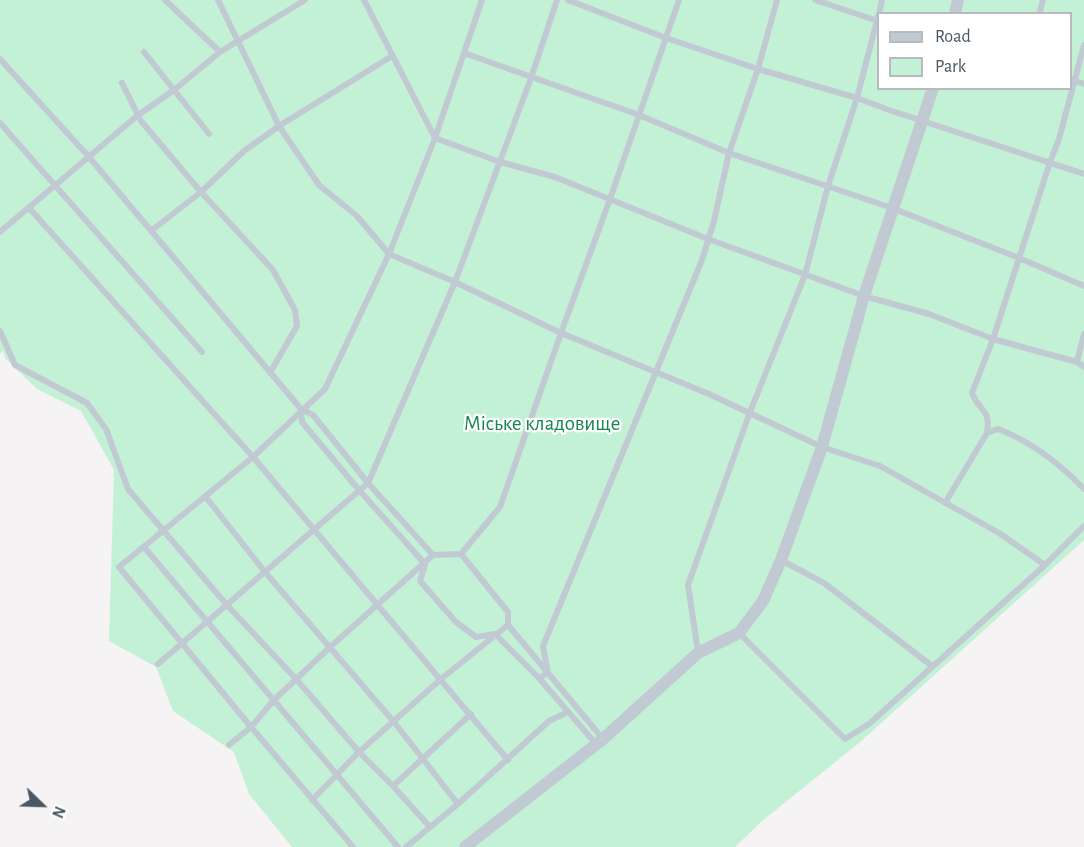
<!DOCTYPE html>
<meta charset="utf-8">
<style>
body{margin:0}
#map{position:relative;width:1084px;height:847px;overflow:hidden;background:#f5f3f3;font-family:"Alegreya Sans",sans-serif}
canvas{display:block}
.legend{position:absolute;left:877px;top:12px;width:195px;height:78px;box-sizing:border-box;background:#fff;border:2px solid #b7bbc0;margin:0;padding:8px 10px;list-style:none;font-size:18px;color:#4a5661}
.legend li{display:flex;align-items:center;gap:12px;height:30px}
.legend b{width:30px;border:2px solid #b7bbc0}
.north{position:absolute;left:12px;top:775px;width:60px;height:60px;-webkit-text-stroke:4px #fff;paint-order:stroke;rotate:113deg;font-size:16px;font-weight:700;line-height:24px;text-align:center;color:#4a5661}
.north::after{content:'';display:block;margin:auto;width:21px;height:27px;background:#4a5661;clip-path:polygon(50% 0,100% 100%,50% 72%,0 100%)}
</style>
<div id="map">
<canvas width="1084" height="847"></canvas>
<ul class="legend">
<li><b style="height:8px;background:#c1cad2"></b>Road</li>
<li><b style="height:16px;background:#c3f1d5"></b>Park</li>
</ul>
<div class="north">N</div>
</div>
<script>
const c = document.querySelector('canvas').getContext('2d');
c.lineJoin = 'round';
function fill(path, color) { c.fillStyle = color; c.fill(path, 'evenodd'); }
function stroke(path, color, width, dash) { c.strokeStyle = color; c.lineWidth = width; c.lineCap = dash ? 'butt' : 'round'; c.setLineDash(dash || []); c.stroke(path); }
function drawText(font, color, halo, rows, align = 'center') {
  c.font = font + ' "Alegreya Sans",sans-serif'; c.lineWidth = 4.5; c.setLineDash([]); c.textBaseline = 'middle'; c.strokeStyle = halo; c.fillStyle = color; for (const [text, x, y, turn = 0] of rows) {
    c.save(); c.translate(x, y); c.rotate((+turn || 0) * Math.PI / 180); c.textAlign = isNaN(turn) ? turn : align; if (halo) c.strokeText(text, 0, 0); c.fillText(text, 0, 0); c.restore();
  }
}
fill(new Path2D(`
 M 0,0 L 1084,0 L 1084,540 L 859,743 L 762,821 L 735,847 L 292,847 L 249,794 L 234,752 L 173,711 L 156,667 L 109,641 L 114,470 L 81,411 L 37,389 L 5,358 L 3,350 L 0,354 ZM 878,14 L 1070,14 L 1070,88 L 878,88 Z`), '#c3f1d5');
stroke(new Path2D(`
 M 165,0 L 220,52
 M 218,0 L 279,126 L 319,185 L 357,216 L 389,254 L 455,282 L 561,333 L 709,394 L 822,447 L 880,466 L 999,533 L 1045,565
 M 364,0 L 435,138 L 500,162 L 555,177 L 708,239 L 864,296 L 929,314 L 993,339 L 1077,362 L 1084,367
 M 568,0 L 666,38 L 758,69 L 857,98 L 889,110 L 1084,174
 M 815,0 L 878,21
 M 879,14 L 882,0
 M 1039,14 L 1043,0
 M 144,52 L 209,134
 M 464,53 L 639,115 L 729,153 L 892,208 L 1019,258 L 1084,286
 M 0,59 L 89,157 L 301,409 L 313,415 L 368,483 L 433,555 L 461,554 L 508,612 L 508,625 L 603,739
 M 1070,79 L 1084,84
 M 122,83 L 141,121 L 201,192 L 273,270 L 295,310 L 297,326 L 270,373
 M 0,123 L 202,352
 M 30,209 L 253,457 L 508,760
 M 151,231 L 201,192 L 244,151 L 279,126 L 392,56
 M 0,232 L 137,116 L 174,90 L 220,52 L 305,0
 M 0,331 L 15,365 L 87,403 L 106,429 L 128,489 L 226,604 L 297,680 L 359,752 L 393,786 L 430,827
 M 1077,362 L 1084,334
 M 301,409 L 302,422 L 359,490 L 425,564 L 420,581 L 456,622 L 476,637 L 495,634 L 539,678 L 596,744
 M 987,433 C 991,408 979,412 972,393 L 993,339 L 1050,162 L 1059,139 L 1084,45
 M 205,496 L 265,572 L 394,722 L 458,804
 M 945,503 L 987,433 L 998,429 C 1030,441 1060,464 1084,489
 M 144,547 L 398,847
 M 461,554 L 500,507 L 561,333 L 610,199 L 679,0
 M 781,560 L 824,583 L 932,666
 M 739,633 L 845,739 L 869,724 L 1045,565 L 1084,526
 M 698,652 L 688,585 L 750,412 L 805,275 L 828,186 L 857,98 L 878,16
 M 158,664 L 368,483 L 455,282 L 531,78 L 557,0
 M 539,678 L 548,673 L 543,646 L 702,260 L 714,221 L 729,153 L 758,69 L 777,0
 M 229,745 L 251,727 L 274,700 L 329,648 L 433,555
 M 393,786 L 471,714
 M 312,800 L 359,752 L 441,679 L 508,625
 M 353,847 L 251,727 L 119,567 L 253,457 L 325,389 L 389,254 L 435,138 L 482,0
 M 406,847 L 458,804 L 549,721 L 568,712`), '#c1cad2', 6);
stroke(new Path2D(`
 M 955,14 L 958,0
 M 465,847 L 603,739 L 698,653 L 739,633 L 763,601 L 781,560 L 822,447 L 864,296 L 933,88`), '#c1cad2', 12);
drawText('21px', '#17864f', '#fff', [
 ["Міське кладовище",542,424]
]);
</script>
